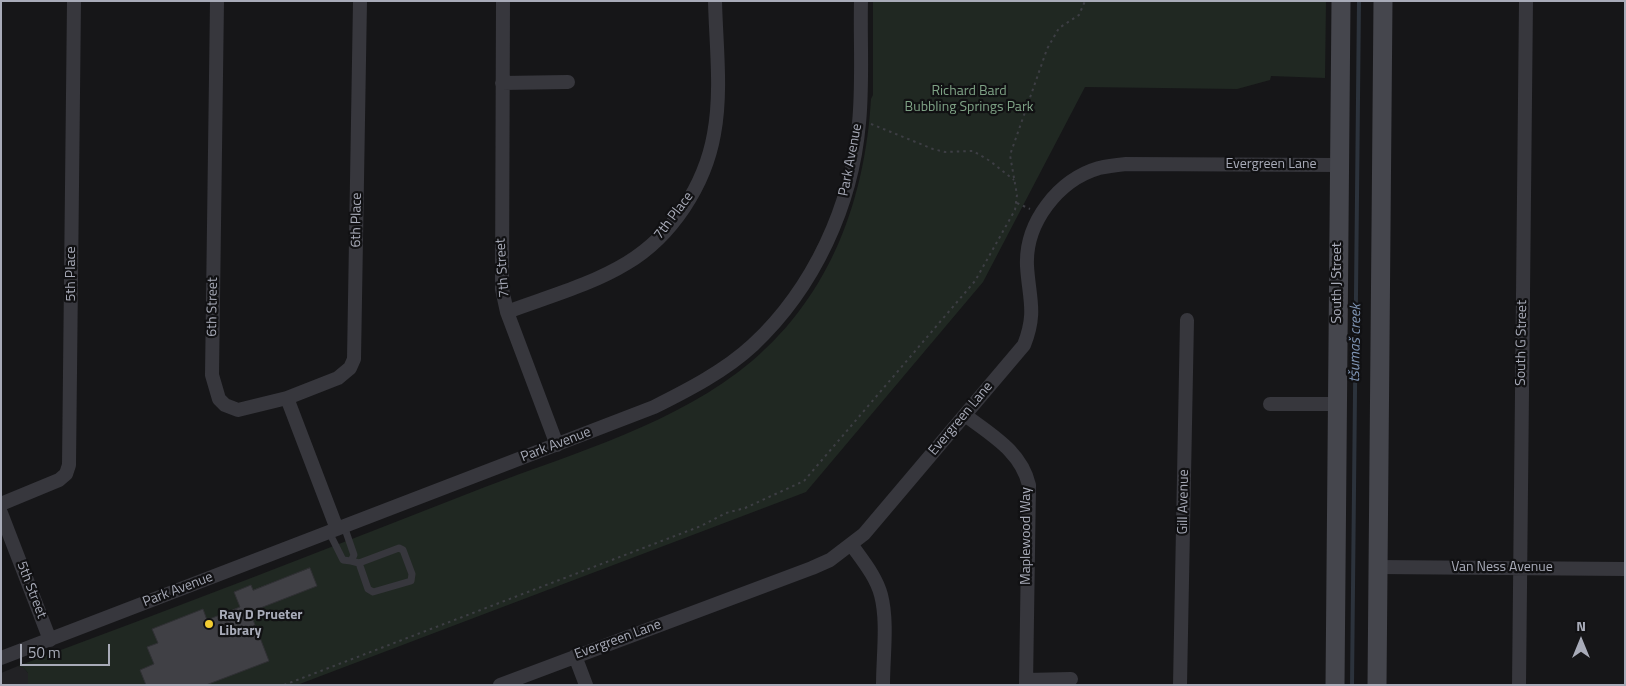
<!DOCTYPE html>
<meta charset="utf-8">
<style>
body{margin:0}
#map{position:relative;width:1626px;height:686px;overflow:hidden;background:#161618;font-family:"Titillium Web",sans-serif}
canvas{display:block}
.frame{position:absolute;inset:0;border:2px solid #a8abb8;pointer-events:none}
.north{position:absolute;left:1556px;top:616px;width:50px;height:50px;-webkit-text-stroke:4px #111113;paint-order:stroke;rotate:0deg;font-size:14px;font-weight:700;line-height:20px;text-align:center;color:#a8abb8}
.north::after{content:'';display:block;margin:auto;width:18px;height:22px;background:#a8abb8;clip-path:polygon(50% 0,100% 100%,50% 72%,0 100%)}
.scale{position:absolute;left:20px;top:644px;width:90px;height:22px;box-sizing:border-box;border:2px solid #a8abb8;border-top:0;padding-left:6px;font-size:15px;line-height:18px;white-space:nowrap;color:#a8abb8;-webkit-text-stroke:4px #111113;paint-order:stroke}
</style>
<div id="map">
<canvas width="1626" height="686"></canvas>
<div class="frame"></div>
<div class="north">N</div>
<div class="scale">50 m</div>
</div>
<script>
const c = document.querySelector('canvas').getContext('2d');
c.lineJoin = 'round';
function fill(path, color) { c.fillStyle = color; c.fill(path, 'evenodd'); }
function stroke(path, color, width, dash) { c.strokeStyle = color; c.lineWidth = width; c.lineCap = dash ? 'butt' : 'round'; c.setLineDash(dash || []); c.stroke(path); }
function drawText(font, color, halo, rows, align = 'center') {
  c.font = font + ' "Titillium Web",sans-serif'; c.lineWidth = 4.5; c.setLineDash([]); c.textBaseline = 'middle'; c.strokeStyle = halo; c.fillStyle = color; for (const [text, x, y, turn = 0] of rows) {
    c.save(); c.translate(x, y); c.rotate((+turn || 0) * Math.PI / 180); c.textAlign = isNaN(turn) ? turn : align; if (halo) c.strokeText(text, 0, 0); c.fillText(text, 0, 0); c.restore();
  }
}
fill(new Path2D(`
 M 18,666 L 24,668 L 28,673 L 28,685 L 1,685 L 1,673 Z`), '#222225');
fill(new Path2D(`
 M 873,1 L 1326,1 L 1325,78 L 1271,76 L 1270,80 L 1237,89 L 1085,87 L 983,282 L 806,492 L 297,685 L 28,685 L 28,673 L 24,668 L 18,666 C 174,608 330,548 485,487 C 574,453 679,423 752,361 C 831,294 865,199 871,99 L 873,95 Z`), '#202822');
stroke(new Path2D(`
 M 1352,685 L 1359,1`), '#2c333c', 4);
const building = new Path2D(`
 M 310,568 L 317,586 L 250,612 L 269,661 L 206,685 L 146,685 L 140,670 L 154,664 L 147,647 L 158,643 L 152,629 L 203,609 L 207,620 L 240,607 L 234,592 L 251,585 L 253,590 Z`);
fill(building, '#404045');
stroke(building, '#303034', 1);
stroke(new Path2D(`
 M 871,124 L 933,149 L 945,152 L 973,151 L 990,161 L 1014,180
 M 1017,203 L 1030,209
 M 284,685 L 701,526 L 726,513 L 745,508 L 804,481 L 975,281 L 1015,210 L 1017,195 L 1010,155 L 1047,49 L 1059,28 L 1079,15 L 1085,1`), '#3d3e44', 2, [2.5, 4]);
stroke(new Path2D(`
 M 329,532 L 343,560 L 351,561 L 354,555 L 344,526
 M 351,561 L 359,563 L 399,548 L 403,550 L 412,574 L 411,581 L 373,592 L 368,589 L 359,563`), '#37373d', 7);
stroke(new Path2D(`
 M 217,1 L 212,375 L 219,399 L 225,405 L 238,410 L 287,398 L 338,378 L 350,368 L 354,359 L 360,1
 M 503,1 L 502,289 L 507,312 L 557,445
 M 502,83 L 568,82
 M 507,312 C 547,297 591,285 627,263 C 672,236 705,185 714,134 C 722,91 716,45 715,1
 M 287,398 L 337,529
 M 1270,404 L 1338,404
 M 965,415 C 991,435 1021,451 1029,485 L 1026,685
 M 1,504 L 59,480 L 66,474 L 69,465 L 74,1
 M 1,513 L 50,640
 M 851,544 C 862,560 876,576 881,595 C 888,622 883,656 883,685
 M 1378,567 L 1625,569
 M 575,656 L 586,685
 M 1,658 L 654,407 C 688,390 725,371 753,345 C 814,288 852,205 859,123 C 863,83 860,41 861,1
 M 1026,680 L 1071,679
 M 500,685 L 812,568 L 830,560 L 864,534 L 1024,345 C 1037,312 1029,299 1027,266 C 1025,223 1058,180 1099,168 C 1108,166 1117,165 1126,164 L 1338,165
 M 1180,685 L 1187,320
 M 1519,685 L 1526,1`), '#37373d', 14);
stroke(new Path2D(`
 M 1335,685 L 1341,1
 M 1377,685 L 1383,1`), '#45464d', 19);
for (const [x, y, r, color] of [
 [209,624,5,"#f4cd32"]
]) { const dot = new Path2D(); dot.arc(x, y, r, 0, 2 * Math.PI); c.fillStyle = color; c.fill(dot); stroke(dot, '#111113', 2); }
drawText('14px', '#7fa386', '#111113', [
 ["Richard Bard",969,92],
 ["Bubbling Springs Park",969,108]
]);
drawText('14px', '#a8abb8', '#111113', [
 ["Park Avenue",851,160,-79],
 ["Evergreen Lane",1271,165],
 ["7th Place",674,216,-53],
 ["6th Place",357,220,-89],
 ["7th Street",503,268,-94],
 ["5th Place",72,274,-90],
 ["South J Street",1338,283,-90],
 ["6th Street",213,307,-89],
 ["South G Street",1522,343,-89],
 ["Evergreen Lane",961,419,-50],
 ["Park Avenue",556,445,-21],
 ["Gill Avenue",1184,502,-89],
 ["Maplewood Way",1027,536,-90],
 ["Van Ness Avenue",1502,568],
 ["5th Street",31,590,69],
 ["Park Avenue",178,590,-21],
 ["Evergreen Lane",618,640,-20]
]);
drawText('bold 14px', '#a8abb8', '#111113', [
 ["Ray D Prueter",219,616],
 ["Library",219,632]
], 'left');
drawText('italic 15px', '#7e94b4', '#111113', [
 ["tšumaš creek",1356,343,-89]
]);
</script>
